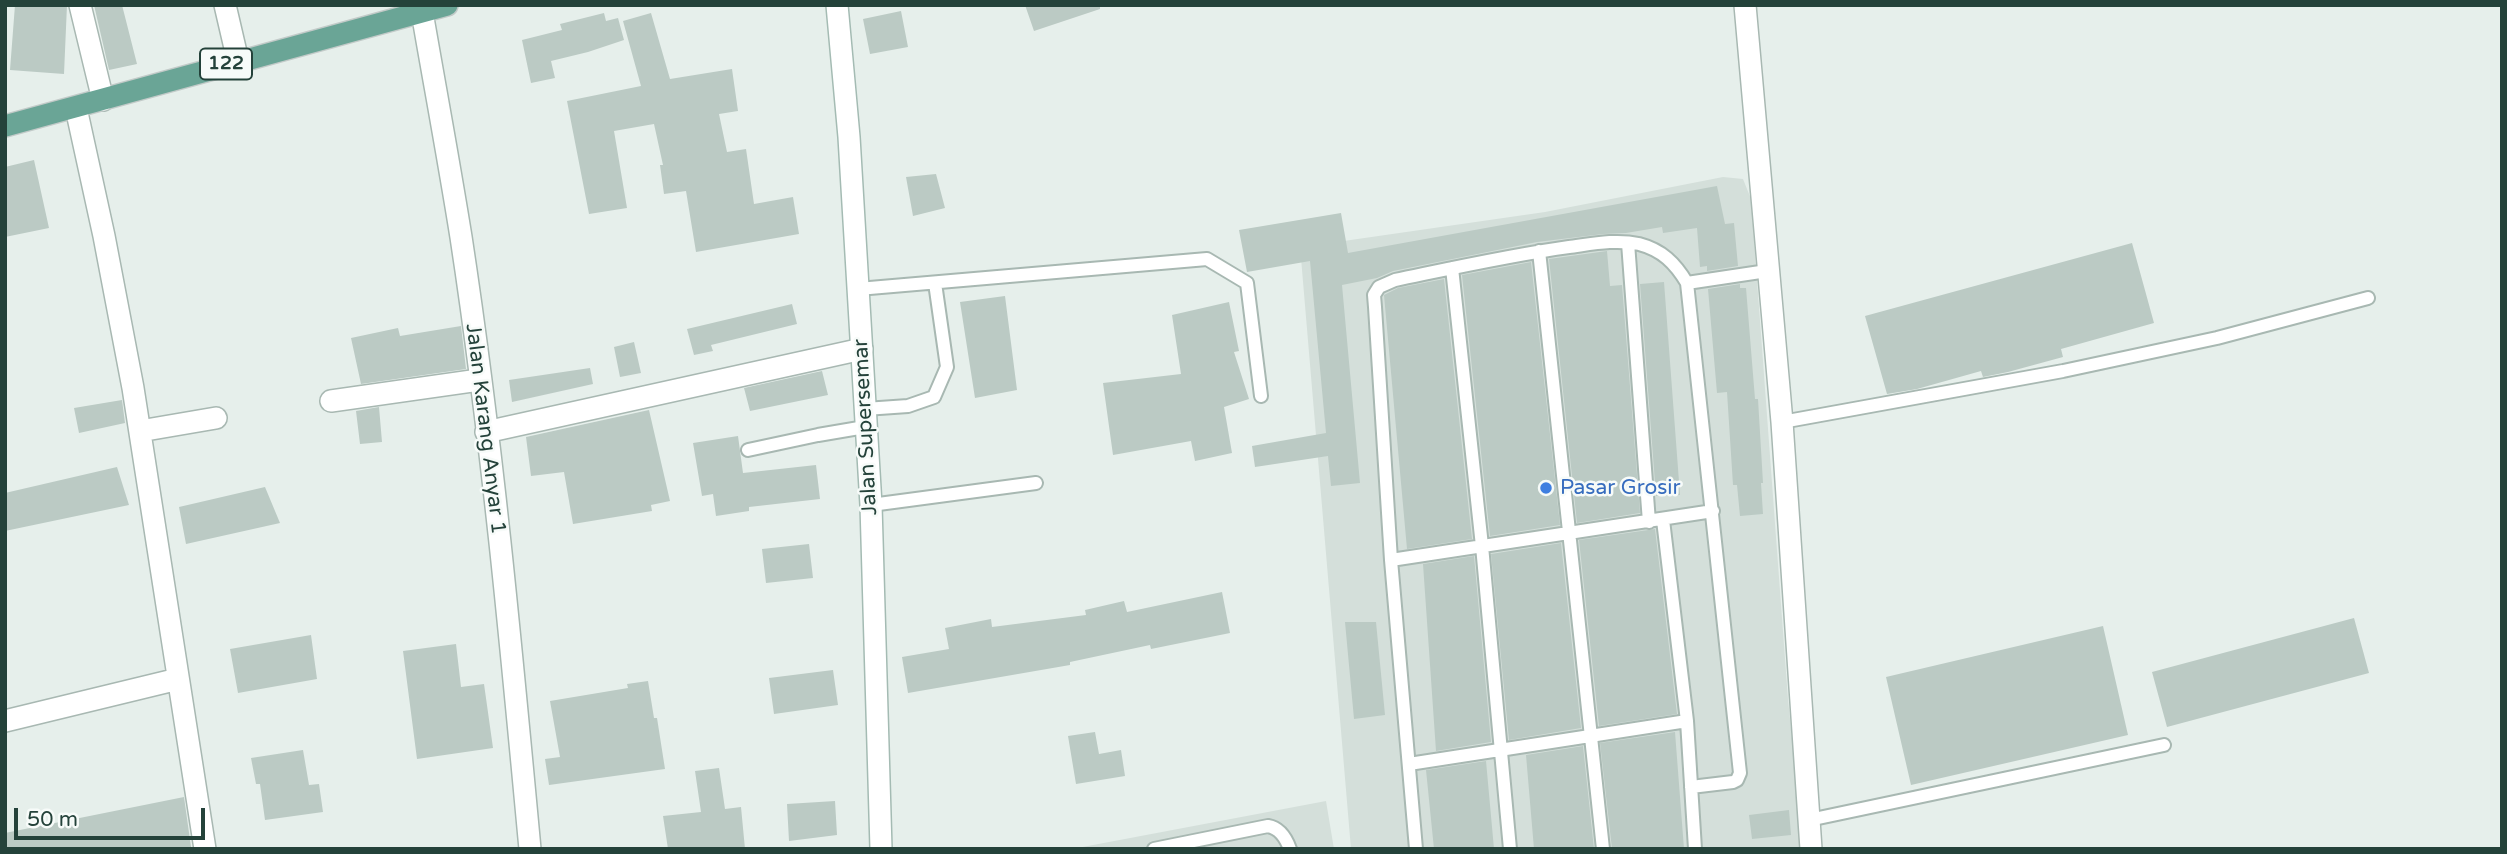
<!DOCTYPE html>
<style>
body{margin:0}
#map{position:relative;width:2507px;height:854px;overflow:hidden;background:#e6efeb;font-family:"Varela Round",sans-serif}
canvas{display:block}
.frame{position:absolute;inset:0;border:7px solid #24423a;pointer-events:none}
.scale{position:absolute;left:14px;top:808px;width:191px;height:32px;box-sizing:border-box;border:4px solid #24423a;border-top:0;padding-left:9px;font-size:21px;line-height:24px;white-space:nowrap;color:#24423a;-webkit-text-stroke:5px #f7fbf9;paint-order:stroke}
</style>
<div id="map">
<canvas width="2507" height="854"></canvas>
<div class="frame"></div>
<div class="scale">50 m</div>
</div>
<script>
const c = document.querySelector('canvas').getContext('2d');
c.lineJoin = 'round';
function fill(path, color) { c.fillStyle = color; c.fill(path, 'evenodd'); }
function stroke(path, color, width, dash) { c.strokeStyle = color; c.lineWidth = width; c.lineCap = dash ? 'butt' : 'round'; c.setLineDash(dash || []); c.stroke(path); }
function drawText(font, color, halo, rows, align = 'center') {
  c.font = font + ' "Varela Round",sans-serif'; c.lineWidth = 5; c.setLineDash([]); c.textBaseline = 'middle'; c.strokeStyle = halo; c.fillStyle = color; for (const [text, x, y, turn = 0] of rows) {
    c.save(); c.translate(x, y); c.rotate((+turn || 0) * Math.PI / 180); c.textAlign = isNaN(turn) ? turn : align; if (halo) c.strokeText(text, 0, 0); c.fillText(text, 0, 0); c.restore();
  }
}
fill(new Path2D(`
 M 1723,177 L 1743,179 L 1751,199 L 1788,699 L 1803,849 L 1351,849 L 1301,258 L 1309,246 L 1545,212 Z
 M 1326,801 L 1334,849 L 1072,849 Z`), '#d4dfda');
fill(new Path2D(`
 M 15,5 L 67,5 L 64,74 L 10,70 Z
 M 94,5 L 122,5 L 137,64 L 109,70 Z
 M 1025,5 L 1100,5 L 1100,9 L 1034,31 Z
 M 901,11 L 908,47 L 870,54 L 863,19 Z
 M 604,13 L 606,21 L 618,18 L 624,40 L 588,52 L 551,61 L 555,78 L 531,83 L 522,40 L 562,30 L 560,24 Z
 M 651,13 L 670,79 L 732,69 L 738,111 L 719,114 L 727,152 L 746,149 L 754,204 L 793,197 L 799,234 L 696,252 L 686,191 L 664,194 L 660,165 L 663,165 L 654,124 L 614,131 L 627,208 L 589,214 L 567,101 L 641,86 L 623,21 Z
 M 34,160 L 49,228 L 5,237 L 5,167 Z
 M 936,174 L 945,208 L 913,216 L 906,177 Z
 M 1717,186 L 1725,224 L 1734,223 L 1738,266 L 1707,271 L 1707,266 L 1700,267 L 1697,228 L 1663,233 L 1662,227 L 1626,233 L 1603,234 L 1537,242 L 1393,271 L 1377,278 L 1342,285 L 1360,483 L 1331,486 L 1328,456 L 1255,467 L 1252,446 L 1326,433 L 1310,261 L 1247,272 L 1239,230 L 1341,213 L 1348,253 Z
 M 2132,243 L 2154,323 L 2061,349 L 2063,357 L 2008,372 L 1983,377 L 1981,371 L 1917,389 L 1887,394 L 1865,316 Z
 M 1607,251 L 1610,286 L 1622,285 L 1640,513 L 1577,523 L 1549,259 Z
 M 1531,262 L 1560,525 L 1490,536 L 1462,275 Z
 M 1444,279 L 1472,539 L 1407,549 L 1384,295 L 1398,288 Z
 M 1664,282 L 1680,495 L 1656,496 L 1640,284 Z
 M 1740,284 L 1740,288 L 1746,288 L 1755,399 L 1758,399 L 1763,483 L 1761,483 L 1763,514 L 1740,516 L 1737,485 L 1733,485 L 1727,392 L 1717,393 L 1708,289 Z
 M 1005,296 L 1017,390 L 975,398 L 960,302 Z
 M 1229,302 L 1239,351 L 1234,352 L 1249,399 L 1224,407 L 1232,453 L 1195,461 L 1191,441 L 1113,455 L 1103,383 L 1181,374 L 1172,315 Z
 M 792,304 L 797,324 L 711,345 L 713,351 L 694,355 L 687,329 Z
 M 461,326 L 466,369 L 361,384 L 351,338 L 398,328 L 400,336 Z
 M 634,342 L 641,373 L 620,377 L 614,347 Z
 M 590,368 L 593,384 L 512,402 L 509,380 Z
 M 822,371 L 828,395 L 750,411 L 744,388 Z
 M 122,400 L 125,423 L 79,433 L 74,408 Z
 M 379,407 L 382,442 L 360,444 L 356,411 Z
 M 649,410 L 670,501 L 651,505 L 652,511 L 573,524 L 564,472 L 531,476 L 526,437 Z
 M 738,436 L 743,473 L 816,465 L 820,499 L 749,507 L 749,511 L 716,516 L 713,494 L 702,496 L 693,443 Z
 M 117,467 L 129,505 L 5,531 L 5,493 Z
 M 265,487 L 280,523 L 186,544 L 179,507 Z
 M 1655,529 L 1677,714 L 1599,726 L 1579,540 Z
 M 1561,543 L 1581,728 L 1509,740 L 1491,554 Z
 M 809,544 L 813,578 L 766,583 L 762,549 Z
 M 1474,556 L 1491,742 L 1436,751 L 1423,564 Z
 M 1222,592 L 1230,633 L 1151,649 L 1150,645 L 1070,662 L 1070,665 L 908,693 L 902,657 L 949,649 L 945,628 L 991,619 L 992,627 L 1086,615 L 1085,610 L 1124,601 L 1127,612 Z
 M 2354,618 L 2369,673 L 2167,727 L 2152,672 Z
 M 1345,622 L 1376,622 L 1385,715 L 1354,719 Z
 M 2103,626 L 2128,735 L 1911,785 L 1886,677 Z
 M 311,635 L 317,679 L 238,693 L 230,649 Z
 M 456,644 L 461,687 L 484,684 L 493,748 L 417,759 L 403,651 Z
 M 833,670 L 838,705 L 774,714 L 769,678 Z
 M 648,681 L 654,718 L 657,718 L 665,769 L 549,785 L 545,759 L 560,757 L 550,701 L 628,688 L 627,684 Z
 M 1095,732 L 1099,754 L 1121,750 L 1125,776 L 1076,784 L 1068,736 Z
 M 1675,732 L 1684,849 L 1612,849 L 1600,743 Z
 M 1583,746 L 1594,849 L 1534,849 L 1526,755 Z
 M 303,750 L 309,785 L 319,784 L 323,812 L 265,820 L 260,784 L 256,784 L 251,758 Z
 M 1486,761 L 1494,849 L 1434,849 L 1426,770 Z
 M 719,768 L 725,809 L 741,807 L 745,849 L 668,849 L 663,816 L 701,812 L 695,771 Z
 M 184,797 L 191,847 L 181,849 L 5,849 L 5,833 Z
 M 835,801 L 837,835 L 789,841 L 787,804 Z
 M 1789,810 L 1791,835 L 1752,839 L 1749,815 Z`), '#bbcac4');
const service = new Path2D(`
 M 1628,243 L 1649,522
 M 1539,251 L 1603,849
 M 1452,268 L 1482,546 L 1510,849
 M 1687,283 L 1767,271
 M 858,289 L 1207,259 L 1247,283 L 1261,396
 M 865,409 L 908,406 L 934,397 L 947,367 L 935,283
 M 1782,422 L 2063,371 L 2217,338 L 2368,298
 M 748,450 L 818,435 L 865,427
 M 871,505 L 1036,483
 M 1663,520 L 1687,721 L 1695,849
 M 1391,560 L 1713,511
 M 1409,764 L 1687,721
 M 1809,820 L 2164,745
 M 1154,849 L 1268,826 C 1280,828 1286,838 1290,849
 M 1416,849 L 1391,560 L 1375,307 L 1374,295 L 1379,287 L 1395,280 C 1453,268 1511,255 1569,247 C 1592,244 1616,239 1639,244 C 1662,250 1675,263 1687,283 L 1740,773 L 1737,780 L 1733,782 L 1691,787`);
const minor = new Path2D(`
 M 80,5 L 103,100
 M 225,5 L 238,61
 M 1745,5 L 1782,422 L 1811,849
 M 422,12 C 435,87 449,162 461,237 C 492,440 511,645 530,849
 M 76,108 L 104,236 L 133,388 L 205,849
 M 331,401 L 479,380
 M 140,431 L 216,418
 M 486,432 L 862,349
 M 5,721 L 178,679`);
const secondary = new Path2D(`
 M 837,5 L 849,137 L 871,505 L 881,849`);
const primary = new Path2D(`
 M 5,126 L 447,5`);
stroke(service, '#a8b8b2', 16);
stroke(minor, '#a8b8b2', 24);
stroke(secondary, '#a4bbb3', 24);
stroke(primary, '#c2cac8', 24);
stroke(service, '#fff', 12);
stroke(minor, '#fff', 21);
stroke(secondary, '#fff', 21);
stroke(primary, '#6aa596', 21);
for (const [x, y, r, color] of [
 [1546,488,7,"#3f7fe0"]
]) { const dot = new Path2D(); dot.arc(x, y, r, 0, 2 * Math.PI); c.fillStyle = color; c.fill(dot); stroke(dot, '#f7fbf9', 2.5); }
for (const [x, y, w] of [
 [226,64,52]
]) { const box = new Path2D(); box.roundRect(x - w / 2, y - 15.5, w, 31, 5); c.fillStyle = '#f7fbf9'; c.fill(box); stroke(box, '#24423a', 2); }
drawText('bold 19px', '#24423a', null, [
 ["122",226,64]
]);
drawText('21px', '#24423a', '#f7fbf9', [
 ["Jalan Supersemar",866,427,-93],
 ["Jalan Karang Anyar 1",485,429,83]
]);
drawText('21px', '#366cbe', '#f7fbf9', [
 ["Pasar Grosir",1560,488]
], 'left');
</script>
